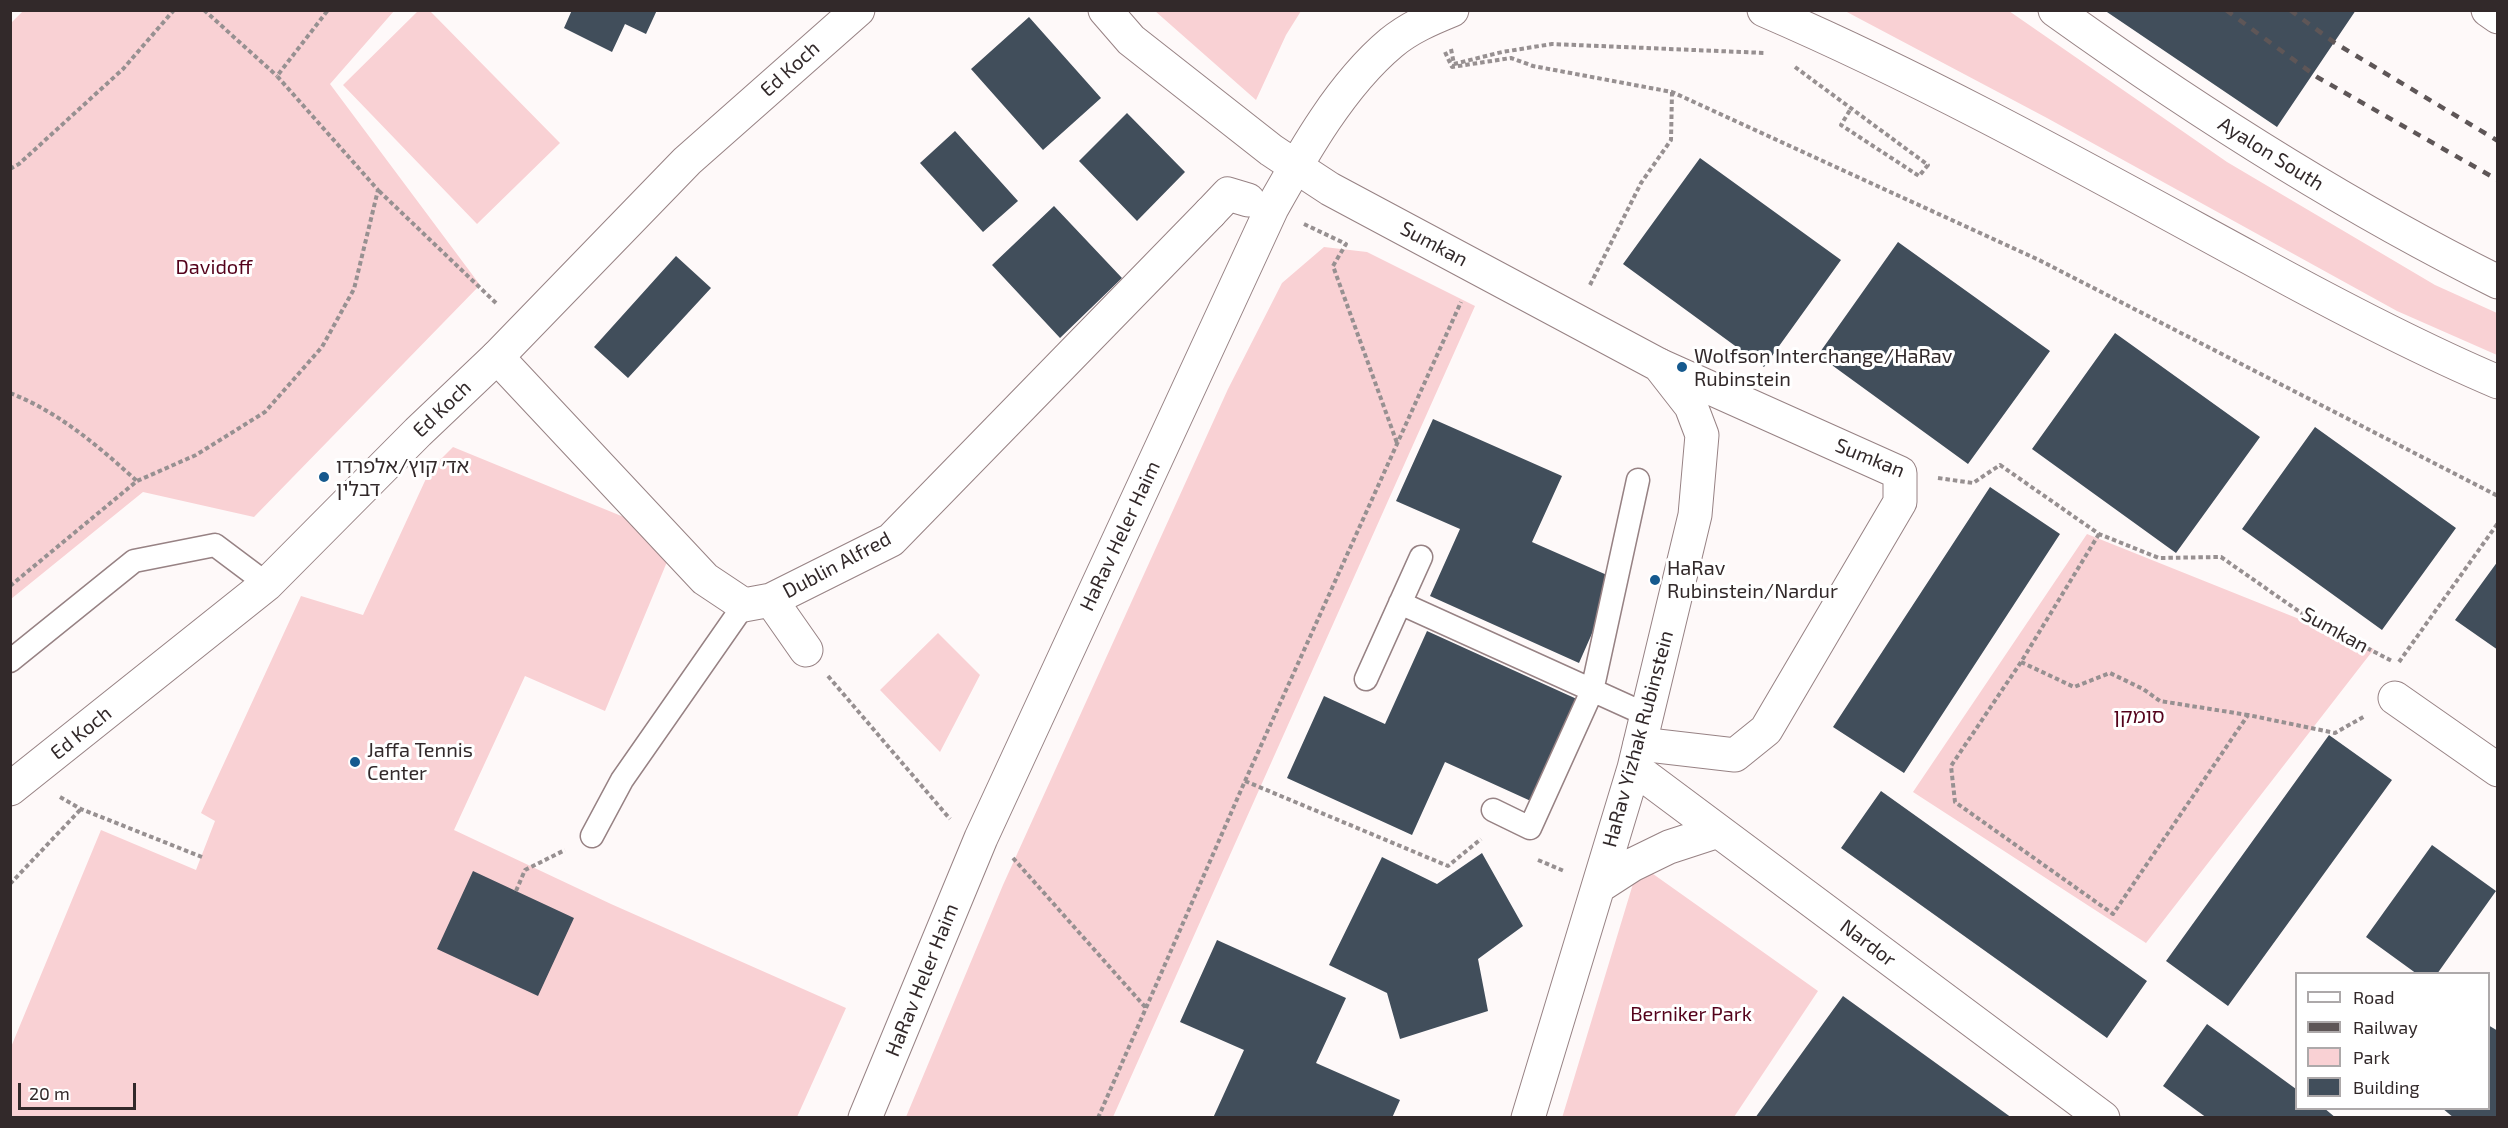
<!DOCTYPE html>
<meta charset="utf-8">
<style>
body{margin:0}
#map{position:relative;width:2508px;height:1128px;overflow:hidden;background:#fef9f9;font-family:"Exo 2",sans-serif}
canvas{display:block}
.frame{position:absolute;inset:0;border:12px solid #32292a;pointer-events:none}
.legend{position:absolute;left:2295px;top:972px;width:195px;height:138px;box-sizing:border-box;background:#fff;border:2px solid #ada9aa;margin:0;padding:8px 10px;list-style:none;font-size:18px;color:#32292a}
.legend li{display:flex;align-items:center;gap:12px;height:30px}
.legend b{width:30px;border:2px solid #ada9aa}
.scale{position:absolute;left:18px;top:1083px;width:118px;height:27px;box-sizing:border-box;border:3px solid #32292a;border-top:0;padding-left:8px;font-size:18px;line-height:21px;white-space:nowrap;color:#32292a;-webkit-text-stroke:4px #fff;paint-order:stroke}
</style>
<div id="map">
<canvas width="2508" height="1128"></canvas>
<div class="frame"></div>
<ul class="legend">
<li><b style="height:8px;background:#fff"></b>Road</li>
<li><b style="height:8px;background:#5e5657"></b>Railway</li>
<li><b style="height:16px;background:#f9d1d4"></b>Park</li>
<li><b style="height:16px;background:#414e5b"></b>Building</li>
</ul>
<div class="scale">20 m</div>
</div>
<script>
const c = document.querySelector('canvas').getContext('2d');
c.lineJoin = 'round';
function fill(path, color) { c.fillStyle = color; c.fill(path, 'evenodd'); }
function stroke(path, color, width, dash) { c.strokeStyle = color; c.lineWidth = width; c.lineCap = dash ? 'butt' : 'round'; c.setLineDash(dash || []); c.stroke(path); }
function drawText(font, color, halo, rows, align = 'center') {
  c.font = font + ' "Exo 2","Noto Sans Hebrew",sans-serif'; c.lineWidth = 6; c.setLineDash([]); c.textBaseline = 'middle'; c.strokeStyle = halo; c.fillStyle = color; for (const [text, x, y, turn = 0] of rows) {
    c.save(); c.translate(x, y); c.rotate((+turn || 0) * Math.PI / 180); c.textAlign = isNaN(turn) ? turn : align; if (halo) c.strokeText(text, 0, 0); c.fillText(text, 0, 0); c.restore();
  }
}
fill(new Path2D(`
 M 23,11 L 394,11 L 330,84 L 480,285 L 254,517 L 143,492 L 11,599 L 10,24 Z
 M 418,11 L 430,11 L 560,143 L 477,224 L 343,85 Z
 M 1155,11 L 1154,11 L 1301,11 L 1286,35 L 1256,100 Z
 M 1845,11 L 2009,11 L 2227,162 L 2435,285 L 2497,313 L 2497,355 L 2397,311 L 2047,118 Z
 M 1324,247 L 1367,252 L 1475,306 L 1113,1117 L 906,1117 L 1003,885 L 1228,389 L 1282,283 Z
 M 453,447 L 636,522 L 669,557 L 605,711 L 525,676 L 454,830 L 611,904 L 846,1008 L 797,1117 L 11,1118 L 11,1047 L 101,830 L 196,870 L 215,821 L 201,813 L 301,596 L 363,615 L 430,470 Z
 M 2087,534 L 2374,649 L 2146,943 L 1913,792 Z
 M 938,633 L 980,675 L 940,752 L 880,690 Z
 M 1639,864 L 1818,991 L 1734,1117 L 1562,1118 Z`), '#f9d1d4');
fill(new Path2D(`
 M 572,10 L 657,10 L 646,34 L 625,24 L 612,52 L 564,28 Z
 M 2104,10 L 2356,10 L 2277,127 Z
 M 1029,17 L 1101,98 L 1043,150 L 971,69 Z
 M 1127,113 L 1185,172 L 1137,221 L 1079,161 Z
 M 955,131 L 1018,201 L 983,232 L 920,163 Z
 M 1700,158 L 1841,260 L 1764,367 L 1623,264 Z
 M 1054,206 L 1122,278 L 1060,338 L 992,265 Z
 M 1898,242 L 2050,351 L 1968,464 L 1818,355 Z
 M 676,256 L 711,288 L 628,378 L 594,347 Z
 M 2115,333 L 2260,437 L 2176,553 L 2032,449 Z
 M 1433,419 L 1562,476 L 1532,542 L 1616,579 L 1579,663 L 1430,596 L 1460,529 L 1396,501 Z
 M 2315,427 L 2456,528 L 2382,630 L 2242,529 Z
 M 1990,487 L 2060,534 L 1904,773 L 1833,727 Z
 M 2498,561 L 2498,650 L 2455,620 Z
 M 1427,631 L 1579,700 L 1533,802 L 1445,762 L 1412,835 L 1287,778 L 1324,696 L 1385,724 Z
 M 2329,735 L 2392,780 L 2228,1006 L 2166,961 Z
 M 1881,791 L 2147,981 L 2107,1038 L 1841,848 Z
 M 2432,845 L 2496,891 L 2437,974 L 2417,974 L 2366,937 Z
 M 1482,853 L 1523,926 L 1478,959 L 1488,1011 L 1400,1039 L 1387,993 L 1329,965 L 1382,857 L 1437,884 Z
 M 473,871 L 574,918 L 538,996 L 437,949 Z
 M 1217,940 L 1346,998 L 1316,1063 L 1400,1100 L 1392,1118 L 1213,1118 L 1244,1050 L 1180,1022 Z
 M 1843,996 L 2012,1118 L 1755,1118 Z
 M 2207,1024 L 2296,1089 L 2296,1108 L 2324,1108 L 2336,1118 L 2207,1118 L 2163,1086 Z
 M 2488,1025 L 2498,1031 L 2498,1118 L 2454,1118 L 2442,1108 L 2488,1108 Z`), '#414e5b');
const service = new Path2D(`
 M 1400,603 L 1647,715
 M 10,661 L 134,561 L 215,545 L 267,584
 M 1366,679 L 1421,557
 M 1493,810 L 1530,828 L 1592,691 L 1638,480
 M 592,836 L 622,780 L 744,605`);
const pedestrian = new Path2D(`
 M 1210,213 L 1228,194 L 1248,200`);
const minor = new Path2D(`
 M 497,357 L 705,579 L 744,605 L 771,600 L 891,540 L 1210,213
 M 771,600 L 806,650
 M 2395,698 L 2498,770
 M 1640,744 L 1735,755 L 1766,730 L 1900,502 L 1900,473 L 1659,365`);
const tertiary = new Path2D(`
 M 1295,166 L 1330,189 L 1659,365 L 1691,406 L 1702,435 L 1695,515 L 1634,768 L 1528,1118
 M 1634,768 L 2103,1118
 M 1598,887 L 1632,865 L 1669,847 L 1718,831`);
const secondary = new Path2D(`
 M 1105,10 L 1131,40 L 1271,150 L 1295,166
 M 10,789 L 267,584 L 418,432 L 497,357 L 687,161 L 858,10
 M 865,1118 L 981,838 L 1272,208 C 1304,151 1341,85 1391,43 C 1409,28 1430,19 1452,10`);
const motorway = new Path2D(`
 M 1764,10 C 1931,82 2090,171 2250,258 C 2330,302 2413,346 2498,382
 M 2055,10 C 2196,111 2343,205 2498,282
 M 2488,10 L 2498,17`);
stroke(service, '#978284', 25);
stroke(pedestrian, '#978284', 35);
stroke(minor, '#978284', 35);
stroke(tertiary, '#978284', 35);
stroke(secondary, '#978284', 35);
stroke(motorway, '#978284', 35);
stroke(new Path2D(`
 M 204,10 L 277,76
 M 1451,49 L 1454,64 L 1502,52 L 1552,44 L 1765,53
 M 1445,52 L 1452,67 L 1511,58 L 1533,66 L 1672,92 L 2039,260 L 2498,496
 M 1795,67 L 1928,165 L 1919,176 L 1841,125 L 1850,110
 M 10,169 L 19,164 L 123,69 L 174,10
 M 379,191 L 497,304
 M 1304,224 L 1346,244 L 1333,266 L 1397,443
 M 1590,285 L 1641,183 L 1671,140 L 1672,92
 M 10,393 C 59,412 98,446 137,481
 M 1938,478 L 1973,483 L 2000,465 L 2099,534 L 2159,558 L 2221,557 L 2307,617 L 2392,661
 M 2099,534 L 2021,662 L 1951,766 L 1955,802 L 2113,914 L 2248,715 L 2335,733 L 2365,716
 M 10,586 L 137,481 L 196,455 L 265,412 L 322,347 L 354,289 L 378,190 L 277,76 L 328,10
 M 2021,662 L 2074,687 L 2110,673 L 2143,689 L 2160,701 L 2248,715
 M 2399,662 L 2498,523
 M 828,676 L 950,819
 M 1245,781 L 1448,866 L 1481,839
 M 60,797 L 81,809 L 202,857
 M 1013,858 L 1146,1008
 M 1538,860 L 1564,871
 M 10,884 L 81,809
 M 516,891 L 525,870 L 565,850
 M 1098,1118 L 1245,781 L 1461,302`), '#979091', 4, [4.5, 3]);
stroke(service, '#fff', 22);
stroke(pedestrian, '#fff', 33);
stroke(minor, '#fff', 33);
stroke(tertiary, '#fff', 33);
stroke(secondary, '#fff', 33);
stroke(motorway, '#fff', 33);
stroke(new Path2D(`
 M 2226,10 L 2317,77 L 2498,180
 M 2290,10 L 2335,43 L 2498,141`), '#5e5657', 4.5, [8, 8]);
for (const [x, y, r, color] of [
 [1682,367,6,"#15598e"],
 [324,477,6,"#15598e"],
 [1655,580,6,"#15598e"],
 [355,762,6,"#15598e"]
]) { const dot = new Path2D(); dot.arc(x, y, r, 0, 2 * Math.PI); c.fillStyle = color; c.fill(dot); stroke(dot, '#fff', 2); }
drawText('20px', '#32292a', '#fff', [
 ["Ed Koch",790,69,-42],
 ["Ayalon South",2271,154,32],
 ["Sumkan",1434,244,28],
 ["Ed Koch",442,409,-44],
 ["Sumkan",1870,458,22],
 ["HaRav Heler Haim",1120,536,-65],
 ["Dublin Alfred",837,565,-28],
 ["Sumkan",2335,630,29],
 ["Ed Koch",81,733,-39],
 ["HaRav Yizhak Rubinstein",1638,739,-75],
 ["Nardor",1868,943,37],
 ["HaRav Heler Haim",922,980,-68]
]);
drawText('20px', '#54021b', '#fff', [
 ["Davidoff",214,267],
 ["סומקן",2139,716],
 ["Berniker Park",1691,1014]
]);
drawText('20px', '#32292a', '#fff', [
 ["Wolfson Interchange/HaRav",1694,356],
 ["Rubinstein",1694,379],
 ["אד׳ קוץ/אלפרדו",336,466],
 ["דבלין",336,489],
 ["HaRav",1667,568],
 ["Rubinstein/Nardur",1667,591],
 ["Jaffa Tennis",367,750],
 ["Center",367,773]
], 'left');
</script>
